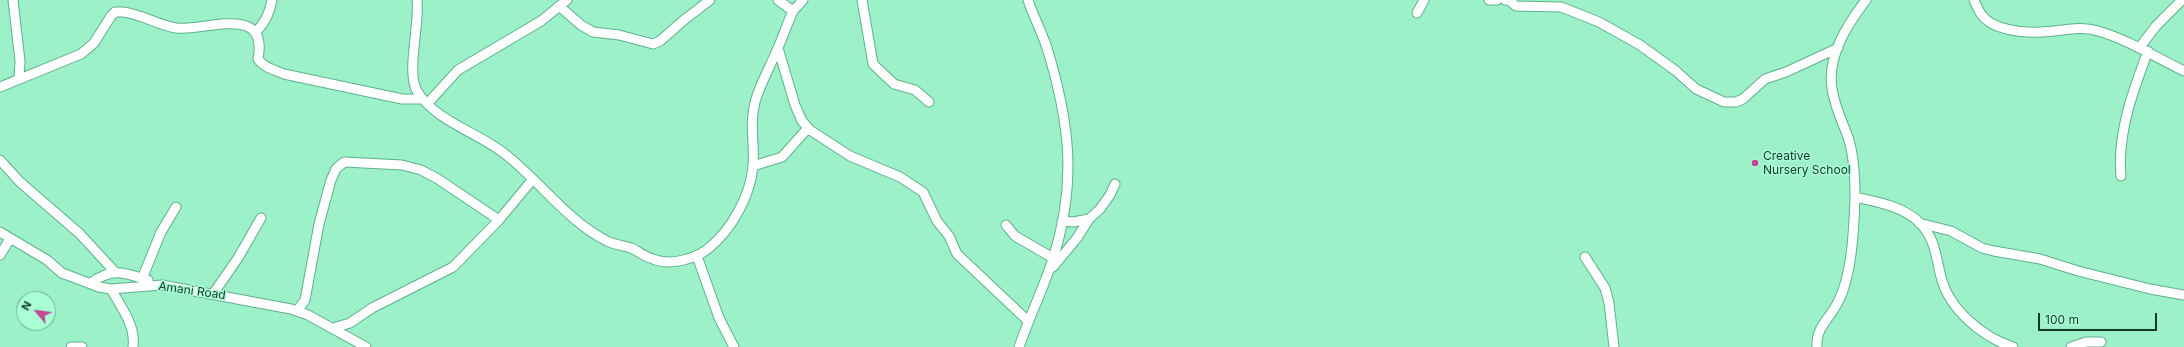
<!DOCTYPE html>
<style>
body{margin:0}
#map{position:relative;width:2184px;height:347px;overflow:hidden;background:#9cf1c9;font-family:Inter,sans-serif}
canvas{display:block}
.north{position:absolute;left:16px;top:291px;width:40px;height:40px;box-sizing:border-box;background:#a9fed6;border:1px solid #6daf91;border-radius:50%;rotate:299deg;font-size:11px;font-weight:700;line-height:16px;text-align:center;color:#143829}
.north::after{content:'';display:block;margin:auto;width:14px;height:18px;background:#c24799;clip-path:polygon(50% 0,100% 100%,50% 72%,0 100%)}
.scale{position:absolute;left:2038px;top:313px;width:119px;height:18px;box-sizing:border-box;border:2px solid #143829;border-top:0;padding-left:5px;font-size:12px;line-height:14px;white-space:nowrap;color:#143829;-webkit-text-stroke:3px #a9fed6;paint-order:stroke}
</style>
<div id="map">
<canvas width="2184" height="347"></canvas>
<div class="north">N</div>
<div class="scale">100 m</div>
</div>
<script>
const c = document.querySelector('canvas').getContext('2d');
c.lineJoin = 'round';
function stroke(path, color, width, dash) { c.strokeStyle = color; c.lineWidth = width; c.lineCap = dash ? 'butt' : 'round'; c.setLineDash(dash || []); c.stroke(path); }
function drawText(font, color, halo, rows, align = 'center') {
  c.font = font + ' Inter,sans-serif'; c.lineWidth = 3; c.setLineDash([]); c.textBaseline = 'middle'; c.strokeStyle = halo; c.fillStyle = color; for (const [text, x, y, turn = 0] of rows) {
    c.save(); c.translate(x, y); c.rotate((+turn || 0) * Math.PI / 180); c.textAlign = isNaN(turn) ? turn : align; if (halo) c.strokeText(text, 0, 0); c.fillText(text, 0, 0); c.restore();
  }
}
const minor = new Path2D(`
 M 13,0 L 20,61 L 19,79
 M 417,0 C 420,24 406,72 417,91 C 436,122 478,132 505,154 C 540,181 567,221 607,241 C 614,245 623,245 631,248 C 638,251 645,257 653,259 C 670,266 696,259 709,248 C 732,229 751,195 753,165 C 755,142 749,127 755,102 C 760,84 770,67 777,50 C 783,37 787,24 793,11 L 803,0
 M 778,0 L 793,11
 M 862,0 L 873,64 L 894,84 L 915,90 L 929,102
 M 1489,0 L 1497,0
 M 1505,0 L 1509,0 L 1516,6 L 1561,7 L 1599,22 L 1640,45 L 1676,71 L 1696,89 L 1724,102 L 1736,102 L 1743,99 L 1765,79 L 1786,72 L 1838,48
 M 1974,0 C 1976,4 1978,10 1981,14 C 1992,30 2022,33 2040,32 C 2060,32 2078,25 2098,31 C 2129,40 2155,57 2184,71
 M 559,6 L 581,25 L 593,32 L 619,35 L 653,44 L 660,41 L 684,20 L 710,0
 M 1417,13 L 1424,0
 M 255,33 C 265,23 269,14 272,0
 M 2140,47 L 2156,26 L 2182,0
 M 778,48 L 795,105 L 802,121 L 810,130 L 850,156 L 900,177 L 923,192 L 937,221 L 949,236 L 957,254 L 1028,321
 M 0,87 L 81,54 L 94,43 L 111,16 L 115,12 L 123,12 C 141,14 158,25 176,28 C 203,32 269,2 258,59 C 264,68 275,70 284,74 L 402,99 L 423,99
 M 428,103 L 458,70 L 541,21 L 567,0
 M 0,160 L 20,182 L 80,234 L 115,272
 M 753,166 L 782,157 L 808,128
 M 2121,176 C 2117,133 2133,91 2148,51
 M 1855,197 C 1877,202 1903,206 1920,223 C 1935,238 1936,257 1941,277 C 1949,309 1982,337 2013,347
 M 1062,221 L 1073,222 L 1089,219
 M 1919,223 L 1951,231 L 1982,248 L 1994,251 L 2040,259 L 2078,271 L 2150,289 L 2184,295
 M 1006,225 L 1015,236 L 1053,258
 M 0,232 L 47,260 L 62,273 L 99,287 L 111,289 L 162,285 L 291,309 L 308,315 L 366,347
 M 0,255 L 10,239
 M 697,256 L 719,318 L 734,347
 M 1585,257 L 1605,288 L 1609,303 L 1614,347
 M 1053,267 L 1077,238 L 1089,219 L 1100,209 L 1110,195 L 1115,184
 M 142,279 L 161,232 L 176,207
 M 91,283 C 113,267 124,273 148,280
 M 111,289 C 121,307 136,326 133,347
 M 213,294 L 238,258 L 261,218
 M 297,311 L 305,300 L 319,224 L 331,180 L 336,169 L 344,162 L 402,165 L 421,170 L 438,179 L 499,220
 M 333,328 L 350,323 L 372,308 L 453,267 L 499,220 L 533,179
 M 71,347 L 82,347
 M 1019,347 C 1029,318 1043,289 1053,259 C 1077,183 1070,123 1047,48 C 1042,32 1033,16 1028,0
 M 1817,347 C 1815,329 1829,319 1837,304 C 1852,277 1854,229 1855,197 C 1855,179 1854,155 1848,137 C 1842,121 1834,105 1832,88 C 1827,56 1847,25 1866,0
 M 2071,347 L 2086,342 L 2101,342`);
stroke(minor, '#5db18b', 11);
stroke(minor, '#fff', 9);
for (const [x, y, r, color] of [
 [1755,163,4,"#c24799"]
]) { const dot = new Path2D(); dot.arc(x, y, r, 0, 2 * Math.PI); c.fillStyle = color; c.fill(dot); stroke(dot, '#a9fed6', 1.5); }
drawText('12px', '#143829', '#a9fed6', [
 ["Creative",1763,156],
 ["Nursery School",1763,170]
], 'left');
drawText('12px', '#143829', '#a9fed6', [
 ["Amani Road",192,291,8]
]);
</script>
